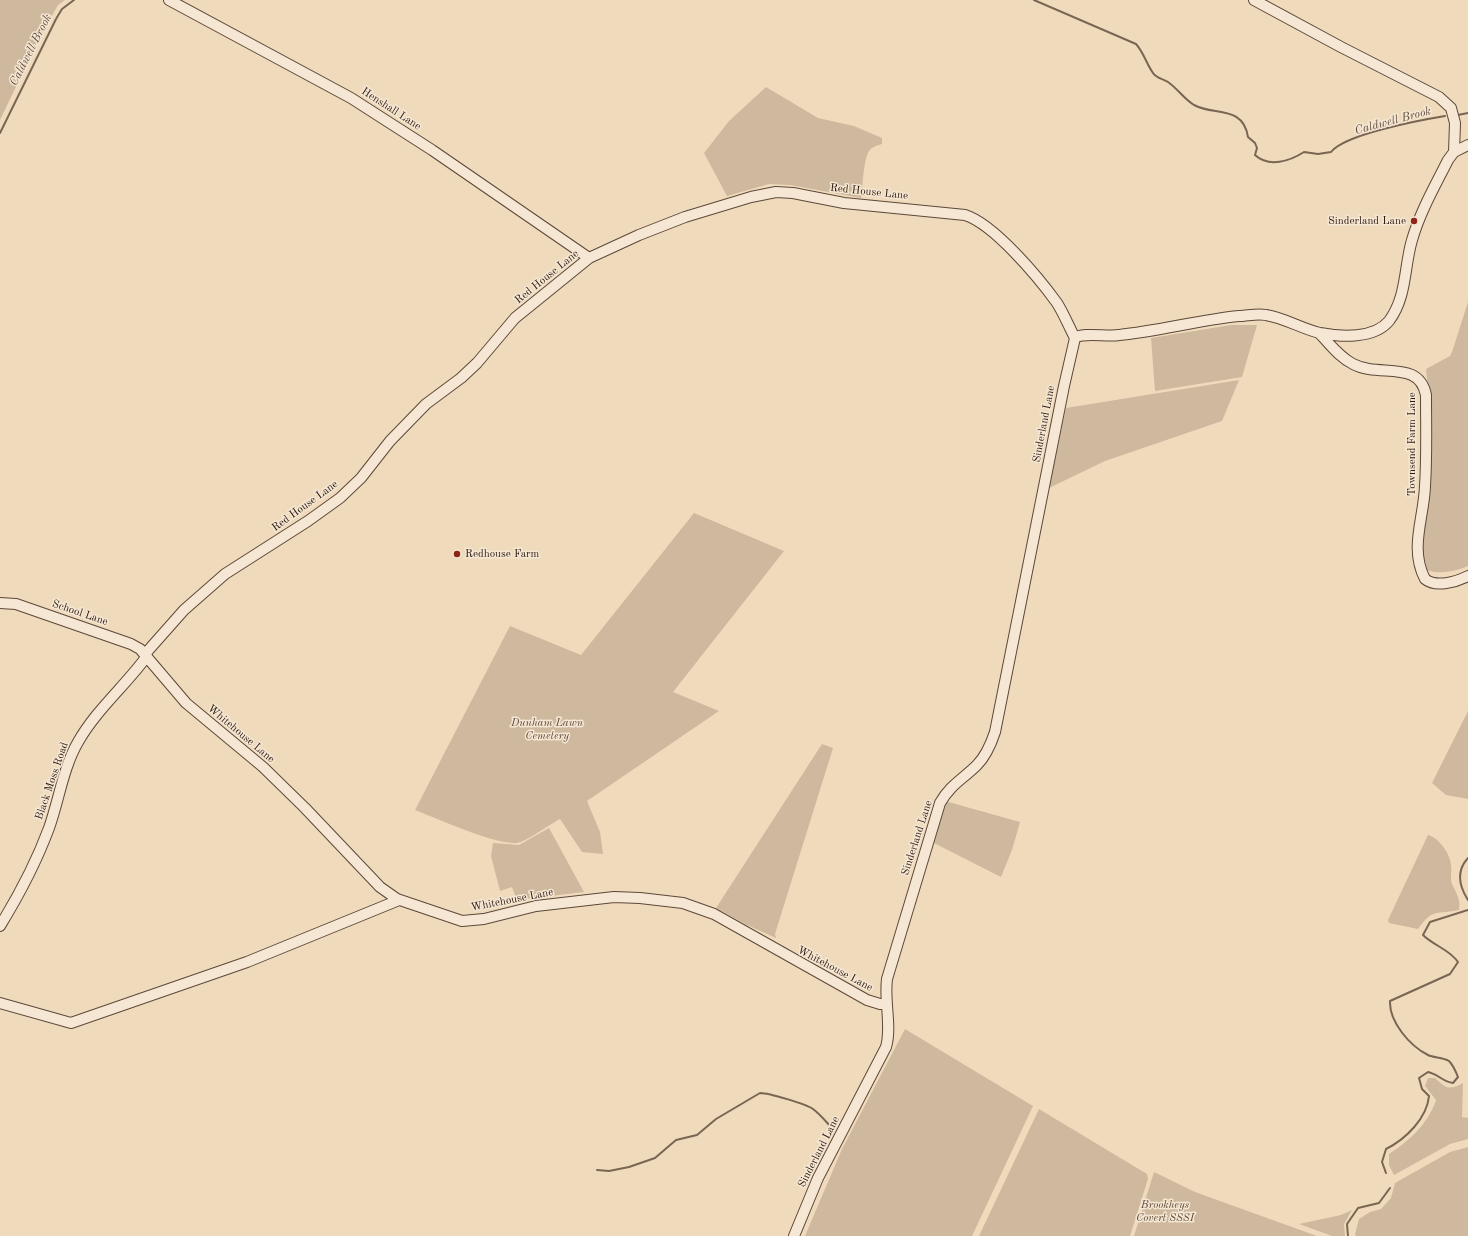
<!DOCTYPE html>
<style>
body{margin:0}
canvas{display:block;background:#f0dabc}
</style>
<canvas width="1468" height="1236"></canvas>
<script>
const c = document.querySelector('canvas').getContext('2d');
c.lineJoin = 'round';
function fill(path, color) { c.fillStyle = color; c.fill(path, 'evenodd'); }
function stroke(path, color, width, dash) { c.strokeStyle = color; c.lineWidth = width; c.lineCap = dash ? 'butt' : 'round'; c.setLineDash(dash || []); c.stroke(path); }
function drawText(font, color, halo, rows, align = 'center') {
  c.font = font + ' "Old Standard TT",serif'; c.lineWidth = 3; c.setLineDash([]); c.textBaseline = 'middle'; c.strokeStyle = halo; c.fillStyle = color; for (const [text, x, y, turn = 0] of rows) {
    c.save(); c.translate(x, y); c.rotate((+turn || 0) * Math.PI / 180); c.textAlign = isNaN(turn) ? turn : align; if (halo) c.strokeText(text, 0, 0); c.fillText(text, 0, 0); c.restore();
  }
}
fill(new Path2D(`
 M 0,0 L 65,0 L 58,5 L 40,37 L 0,120 Z
 M 766,87 L 818,118 L 854,126 L 882,138 L 882,144 C 878,145 872,147 869,151 C 863,161 863,187 861,198 L 790,185 L 769,184 L 727,196 L 704,153 L 729,121 Z
 M 1468,302 L 1468,566 C 1456,571 1439,575 1427,570 L 1421,543 L 1429,396 L 1426,369 L 1450,356 L 1452,352 Z
 M 1231,325 L 1257,325 L 1242,377 L 1155,391 L 1151,338 Z
 M 1239,380 L 1222,421 L 1105,461 L 1049,488 L 1066,408 Z
 M 694,513 L 784,551 L 673,692 L 719,711 L 587,801 L 600,832 L 603,854 L 582,852 L 560,819 C 550,824 526,842 517,843 C 496,845 438,819 415,810 L 510,626 L 581,655 Z
 M 1468,711 L 1468,799 L 1446,795 L 1432,783 Z
 M 822,744 L 833,748 L 775,934 L 776,938 L 747,925 L 716,908 Z
 M 945,801 L 1020,822 L 1012,850 L 1001,877 L 932,842 Z
 M 549,828 L 584,892 L 517,900 L 512,887 L 500,891 L 491,856 L 493,843 L 519,845 Z
 M 1428,835 C 1439,838 1450,853 1451,865 C 1452,871 1450,879 1452,884 C 1456,893 1461,899 1459,910 C 1436,915 1434,907 1418,929 L 1389,923 L 1388,920 Z
 M 905,1029 L 1033,1106 L 972,1236 L 805,1236 L 842,1149 Z
 M 1428,1078 L 1435,1078 C 1446,1088 1449,1091 1463,1083 L 1462,1117 L 1468,1118 L 1468,1139 L 1450,1144 L 1394,1175 L 1389,1165 L 1389,1154 C 1409,1141 1428,1124 1436,1100 L 1425,1086 Z
 M 1039,1109 L 1147,1174 L 1148,1179 L 1130,1236 L 979,1236 Z
 M 1468,1147 L 1468,1236 L 1356,1236 L 1355,1234 L 1359,1219 L 1370,1212 L 1381,1209 L 1391,1198 L 1395,1183 L 1450,1152 Z
 M 1154,1172 L 1195,1192 L 1317,1236 L 1134,1236 Z
 M 1352,1210 L 1344,1224 L 1345,1236 L 1332,1236 L 1299,1224 L 1341,1215 Z`), '#cfb99e');
stroke(new Path2D(`
 M 1034,0 L 1136,44 C 1144,53 1146,63 1153,73 C 1156,78 1163,79 1168,82 C 1178,89 1184,99 1194,105 C 1214,116 1243,105 1248,137 L 1255,143 L 1257,148 L 1255,155 C 1269,168 1290,161 1304,152 L 1318,154 L 1331,152 C 1345,134 1421,120 1445,116
 M 1458,115 L 1468,113
 M 0,133 L 56,19 L 62,9 L 74,0
 M 1468,858 C 1456,871 1459,886 1468,900
 M 597,1170 L 609,1171 L 629,1167 L 655,1158 L 676,1140 L 697,1135 L 716,1119 L 760,1093 C 769,1093 806,1104 813,1109 C 821,1115 827,1123 833,1129
 M 1386,1173 L 1382,1162 L 1386,1149 C 1406,1139 1427,1118 1429,1096 L 1422,1089 L 1419,1078 L 1428,1072 C 1438,1074 1443,1082 1453,1083 L 1458,1077 C 1456,1072 1453,1065 1449,1061 C 1443,1057 1434,1058 1428,1055 C 1410,1046 1389,1022 1390,1001 L 1450,974 L 1458,962 C 1449,949 1434,946 1423,935 L 1430,922 L 1468,910
 M 1348,1236 L 1347,1224 L 1358,1208 L 1379,1203 L 1390,1188`), '#796552', 2);
const minor = new Path2D(`
 M 169,0 L 351,98 L 432,150 L 589,258
 M 1454,152 L 1468,145
 M 1319,333 C 1330,344 1339,357 1353,364 C 1379,378 1419,359 1426,395 C 1426,425 1427,456 1425,486 C 1424,518 1409,548 1425,579 C 1436,588 1456,582 1468,576
 M 0,603 L 16,604 L 131,644 L 140,649 L 186,703 L 263,767 L 305,808 L 380,887 L 397,899 L 462,921 L 484,919 L 536,906 L 614,897 L 640,898 L 683,903 L 714,914 L 867,1000 L 880,1004 L 886,1004
 M 145,654 L 184,610 L 225,574 L 308,521 L 340,498 L 361,478 L 390,441 L 426,404 L 461,378 L 477,363 L 515,318 L 589,258 L 639,235 L 685,217 L 751,197 L 776,192 L 793,193 L 844,203 L 965,215 C 994,224 1039,278 1057,303 C 1064,314 1069,327 1075,338
 M 0,926 C 19,895 36,863 49,828 C 59,800 63,768 78,742 C 96,710 126,685 147,656
 M 0,1003 L 71,1023 L 247,962 L 399,900
 M 794,1236 L 818,1178 L 886,1047 C 892,1027 884,1001 887,979 L 940,803 C 950,785 963,779 977,765 C 986,756 991,744 995,732 L 1064,386 L 1075,338 C 1082,332 1108,337 1119,335 C 1159,331 1199,320 1239,316 C 1247,316 1257,313 1266,315 C 1285,318 1302,329 1320,333 C 1341,337 1374,339 1389,321 C 1407,297 1404,267 1412,240 C 1420,212 1435,186 1448,160 L 1454,152 L 1455,123 L 1451,108 L 1439,97 L 1341,47 L 1254,0`);
stroke(minor, '#5d4839', 12);
stroke(minor, '#f5e7d3', 10);
for (const [x, y, r, color] of [
 [1414,221,4,"#8f2418"],
 [457,554,4,"#8f2418"]
]) { const dot = new Path2D(); dot.arc(x, y, r, 0, 2 * Math.PI); c.fillStyle = color; c.fill(dot); stroke(dot, '#f5e7d3', 1.5); }
drawText('11px', '#2c180d', '#f5e7d3', [
 ["Henshall Lane",391,109,33],
 ["Red House Lane",869,192,6],
 ["Red House Lane",547,277,-39],
 ["Sinderland Lane",1044,424,-79],
 ["Townsend Farm Lane",1412,444,-90],
 ["Red House Lane",305,506,-36],
 ["School Lane",80,613,19],
 ["Whitehouse Lane",241,734,40],
 ["Black Moss Road",52,781,-71],
 ["Sinderland Lane",917,838,-72],
 ["Whitehouse Lane",512,900,-11],
 ["Whitehouse Lane",835,969,28],
 ["Sinderland Lane",819,1152,-63]
]);
drawText('11px', '#2c180d', '#f5e7d3', [
 ["Sinderland Lane",1406,221],
 ["Redhouse Farm",465,554,"left"]
], 'right');
drawText('italic 11px', '#5d4838', '#f5e7d3', [
 ["Dunham Lawn",547,723],
 ["Cemetery",547,736],
 ["Brookheys",1165,1205],
 ["Covert SSSI",1165,1218]
]);
drawText('italic 12px', '#604b3b', '#f5e7d3', [
 ["Caldwell Brook",31,50,-63],
 ["Caldwell Brook",1393,121,-15]
]);
</script>
